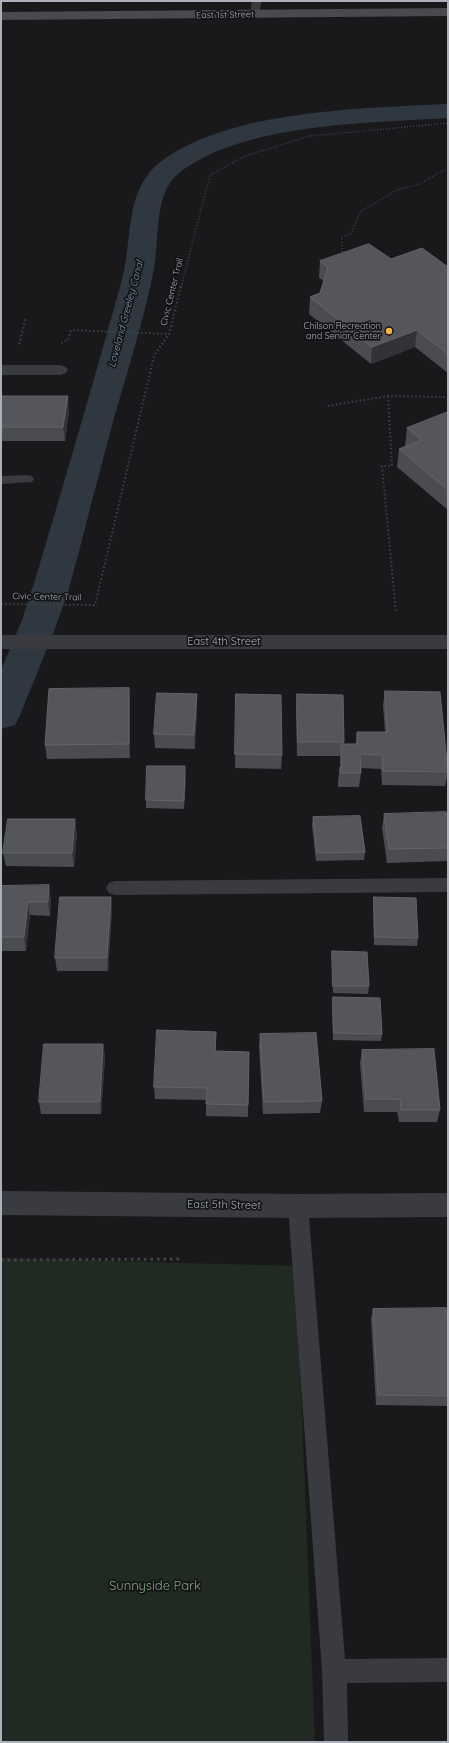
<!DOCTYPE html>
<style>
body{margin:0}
#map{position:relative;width:449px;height:1743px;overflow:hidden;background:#19191b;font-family:Quicksand,sans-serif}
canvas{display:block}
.frame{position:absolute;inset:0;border:2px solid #abb0bb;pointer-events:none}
</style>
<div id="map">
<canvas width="449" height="1743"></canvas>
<div class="frame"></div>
</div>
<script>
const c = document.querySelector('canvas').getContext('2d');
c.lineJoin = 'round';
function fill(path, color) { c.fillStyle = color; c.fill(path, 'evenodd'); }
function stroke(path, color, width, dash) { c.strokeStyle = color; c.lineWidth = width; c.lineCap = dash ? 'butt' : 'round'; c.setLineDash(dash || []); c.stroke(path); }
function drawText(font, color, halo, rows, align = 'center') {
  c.font = font + ' Quicksand,sans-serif'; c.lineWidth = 3.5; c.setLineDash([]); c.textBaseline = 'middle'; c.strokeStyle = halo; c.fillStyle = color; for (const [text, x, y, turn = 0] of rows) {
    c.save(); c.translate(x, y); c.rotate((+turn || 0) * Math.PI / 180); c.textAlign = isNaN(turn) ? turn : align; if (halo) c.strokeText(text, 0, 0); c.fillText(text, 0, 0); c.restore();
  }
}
fill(new Path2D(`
 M 1,1258 L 296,1266 L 315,1742 L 1,1742 Z`), '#212a22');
fill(new Path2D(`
 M 448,104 L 448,118 C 369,123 241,123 178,174 C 154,193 159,241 154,269 C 144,319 128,369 114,418 C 98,476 84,534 68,592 L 53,634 L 20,715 L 15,725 L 1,729 L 1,670 L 22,620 L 36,577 C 65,479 94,381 121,283 C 130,253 127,221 138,192 C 142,182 150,170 159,163 C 226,110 365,108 448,104 Z`), '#2f3840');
stroke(new Path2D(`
 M 342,255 L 342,237 L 351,234 L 360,212 L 397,190 L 419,184 L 448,168
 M 181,287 L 210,175 L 245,156 L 310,136 L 448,123`), '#404247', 1.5, [1, 2]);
stroke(new Path2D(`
 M 61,343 L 68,340 L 71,330 L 168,334
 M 19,344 L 26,317
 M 388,396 L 392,466 L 382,466 L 396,613
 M 328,406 L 388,396 L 448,397
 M 1,604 L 95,605 L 154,356 L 169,334 L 181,286`), '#404247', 2, [1.5, 2.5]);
stroke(new Path2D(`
 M 1,1260 L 180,1259`), '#404247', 3, [2.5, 4]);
fill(new Path2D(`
 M 252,1 L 262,1 L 258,16 L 252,16 L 250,14 Z
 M 27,475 L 32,476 L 34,479 L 32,482 L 1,484 L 1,476 Z
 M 448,878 L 448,892 L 115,895 L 109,893 L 106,888 L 109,883 L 115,881 Z
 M 298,1197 L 305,1199 L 308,1206 L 345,1659 L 448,1658 L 448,1682 L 347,1683 L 348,1742 L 324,1742 L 322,1671 L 288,1206 L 291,1199 Z`), '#3a3b40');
fill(new Path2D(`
 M 1,365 L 60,365 L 66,367 L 68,370 L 66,373 L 60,375 L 1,375 Z
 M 1,635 L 448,635 L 448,649 L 1,649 Z
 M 1,1191 L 298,1194 L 448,1193 L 448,1217 L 298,1218 L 1,1215 Z`), '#3a3b40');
fill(new Path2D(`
 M 448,8 L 448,16 L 1,20 L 1,12 Z`), '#484a50');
fill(new Path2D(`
 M 391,259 L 448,267 L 448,373 L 415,347 L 371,364 L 309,314 L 310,297 L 320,293 L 324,281 L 319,278 L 320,261 Z
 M 1,396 L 69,410 L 65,441 L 1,441 Z
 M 448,412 L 448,510 L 397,467 L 399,449 L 406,446 L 405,446 L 407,428 Z
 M 129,688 L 130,702 L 130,758 L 47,759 L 45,745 Z
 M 385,691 L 448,772 L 445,786 L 382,785 L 381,769 L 361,768 L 361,773 L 359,787 L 338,787 L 338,781 L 340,767 L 340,756 L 297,756 L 296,708 L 297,694 L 343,695 L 344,744 L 356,744 L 357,732 L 385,732 L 383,705 Z
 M 236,694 L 282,755 L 281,769 L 235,768 Z
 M 197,708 L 195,749 L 155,748 L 154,734 Z
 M 186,774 L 184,809 L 146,808 L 146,800 Z
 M 384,814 L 448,848 L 448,861 L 387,863 L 382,828 Z
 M 313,817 L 365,852 L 364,860 L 316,861 L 312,825 Z
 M 77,833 L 74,867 L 6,866 L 3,853 Z
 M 1,886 L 51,899 L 50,916 L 30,915 L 26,951 L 1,951 Z
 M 111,897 L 112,911 L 108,971 L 57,971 L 55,958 Z
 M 374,897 L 418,938 L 417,946 L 374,945 L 373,905 Z
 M 332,951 L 369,986 L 368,994 L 333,993 L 332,959 Z
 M 333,997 L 382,1034 L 381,1041 L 333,1040 L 332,1005 Z
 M 260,1034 L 322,1101 L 320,1113 L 263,1114 L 259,1047 Z
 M 103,1044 L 105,1057 L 101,1114 L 41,1114 L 39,1102 Z
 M 216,1045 L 216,1051 L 249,1052 L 248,1117 L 206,1116 L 206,1100 L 155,1099 L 154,1087 Z
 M 362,1050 L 440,1110 L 437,1122 L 399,1122 L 397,1112 L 364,1112 L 360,1063 Z
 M 373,1309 L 448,1325 L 448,1406 L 376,1405 L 371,1319 Z`), '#4a4c50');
fill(new Path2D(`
 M 417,330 L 415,347 L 371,364 L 372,347 Z
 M 68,396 L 69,410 L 65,441 L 63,427 Z
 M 129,688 L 130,702 L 130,758 L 129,744 Z
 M 197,694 L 197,708 L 195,749 L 194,735 Z
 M 185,766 L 186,774 L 184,809 L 184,801 Z
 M 75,819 L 77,833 L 74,867 L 72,853 Z
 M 49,885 L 51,899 L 50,916 L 48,902 Z
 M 111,897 L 112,911 L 108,971 L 107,958 Z
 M 28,902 L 30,915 L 26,951 L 24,937 Z
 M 103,1044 L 105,1057 L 101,1114 L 100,1102 Z`), '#323336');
const building = new Path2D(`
 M 369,244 L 391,259 L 422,248 L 448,267 L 448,354 L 417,330 L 372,347 L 310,297 L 320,293 L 328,267 L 320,261 Z
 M 1,396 L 68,396 L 63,427 L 1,427 Z
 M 448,412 L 448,490 L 399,449 L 422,440 L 407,428 Z
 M 129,688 L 129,744 L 45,745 L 49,689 Z
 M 385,691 L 440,692 L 448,772 L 383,771 L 382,755 L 360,754 L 361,773 L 340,773 L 340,767 L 342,768 L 341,744 L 357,744 L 357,732 L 387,732 Z
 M 157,693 L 197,694 L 194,735 L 154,734 Z
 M 236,694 L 281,695 L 282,755 L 235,754 Z
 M 297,694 L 343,695 L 344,742 L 298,742 Z
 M 147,766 L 185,766 L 184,801 L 146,800 Z
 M 446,812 L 448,822 L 448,848 L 389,849 L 384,814 Z
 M 360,816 L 365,852 L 317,853 L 313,817 Z
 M 8,819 L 75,819 L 72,853 L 3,853 Z
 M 49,885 L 48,902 L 28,902 L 24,937 L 1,937 L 1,886 Z
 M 60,897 L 111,897 L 107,958 L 55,958 Z
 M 374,897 L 416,898 L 418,938 L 375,937 Z
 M 332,951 L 367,952 L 369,986 L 333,986 Z
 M 333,997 L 380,998 L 382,1034 L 334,1033 Z
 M 157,1030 L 216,1032 L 215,1051 L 249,1052 L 248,1105 L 206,1104 L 207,1088 L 154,1087 Z
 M 316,1033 L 322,1101 L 264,1102 L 260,1034 Z
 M 44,1044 L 103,1044 L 100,1102 L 39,1102 Z
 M 434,1049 L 440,1110 L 401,1110 L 400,1099 L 366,1099 L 362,1050 Z
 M 446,1308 L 448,1325 L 448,1396 L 378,1395 L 373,1309 Z`);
fill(building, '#55565c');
stroke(building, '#62646a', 1);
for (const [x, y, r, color] of [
 [389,331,4,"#f4b439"]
]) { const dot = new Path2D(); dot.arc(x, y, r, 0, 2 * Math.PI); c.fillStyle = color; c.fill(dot); stroke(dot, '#141416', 1.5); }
drawText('9px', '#abb0bb', '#141416', [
 ["East 1st Street",225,15,-1],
 ["Civic Center Trail",172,292,-76],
 ["Civic Center Trail",47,597,1]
]);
drawText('9px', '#abb0bb', '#141416', [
 ["Chilson Recreation",381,326],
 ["and Senior Center",381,336]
], 'right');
drawText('italic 10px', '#839eb6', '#141416', [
 ["Loveland Greeley Canal",126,314,-75]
]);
drawText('11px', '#abb0bb', '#141416', [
 ["East 4th Street",224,642],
 ["East 5th Street",224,1205,1]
]);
drawText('13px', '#82a684', '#141416', [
 ["Sunnyside Park",155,1586]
]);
</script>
